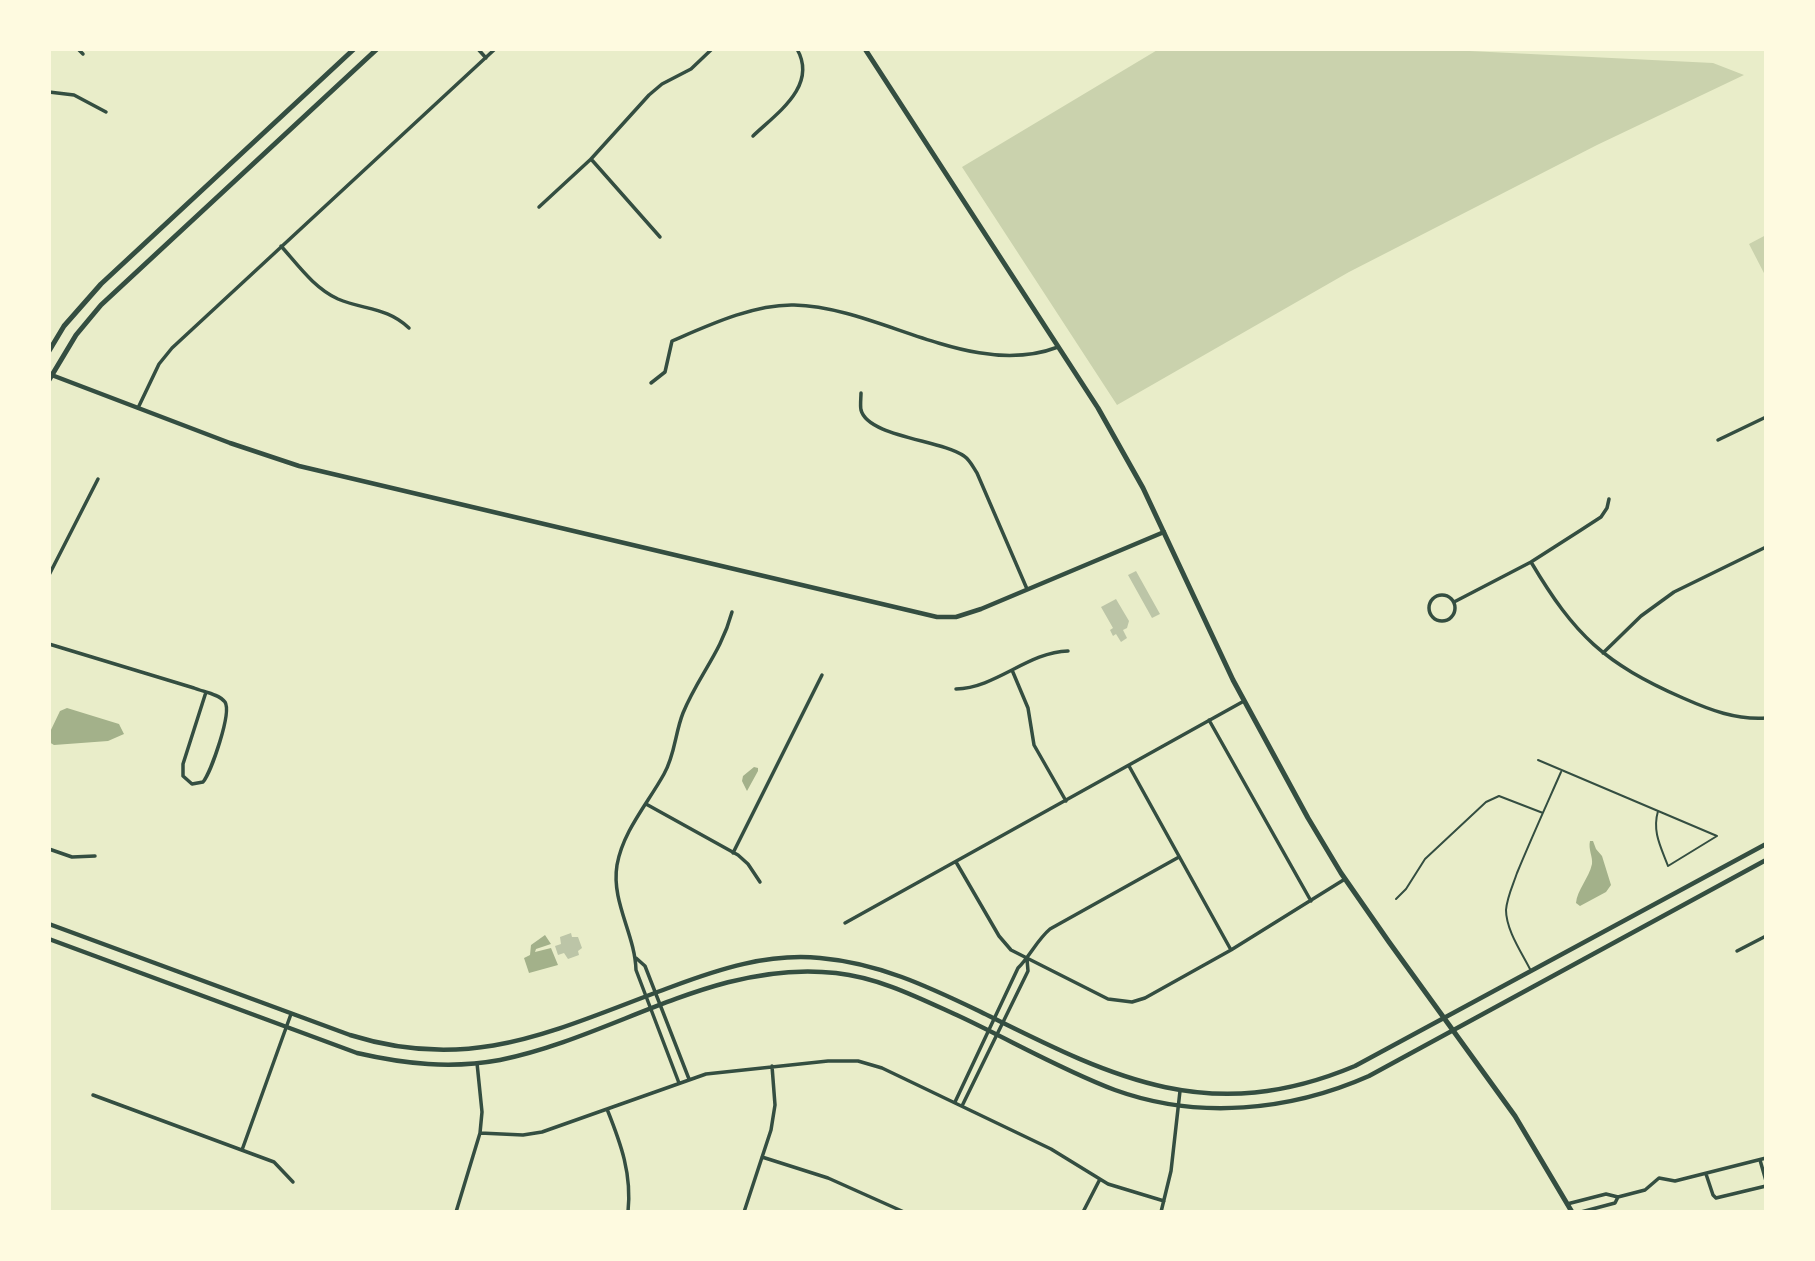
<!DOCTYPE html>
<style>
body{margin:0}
#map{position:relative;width:1815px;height:1261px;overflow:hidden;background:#e9edc9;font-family:"Work Sans",sans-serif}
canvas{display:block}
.frame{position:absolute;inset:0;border:51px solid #fefae0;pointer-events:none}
</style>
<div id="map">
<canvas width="1815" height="1261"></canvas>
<div class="frame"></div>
</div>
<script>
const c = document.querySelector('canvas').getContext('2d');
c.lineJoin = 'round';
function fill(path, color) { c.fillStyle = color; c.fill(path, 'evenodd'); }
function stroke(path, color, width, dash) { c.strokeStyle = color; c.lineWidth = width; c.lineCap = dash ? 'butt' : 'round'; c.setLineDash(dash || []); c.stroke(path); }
fill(new Path2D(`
 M 1159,49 L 1429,49 L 1713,63 L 1744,75 L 1597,145 L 1349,272 L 1117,405 L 962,167 Z
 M 1766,235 L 1766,277 L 1749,244 Z`), '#cad2ad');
fill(new Path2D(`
 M 67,708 L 119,724 L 124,734 L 108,741 L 54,745 L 49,742 L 49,734 L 60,711 Z
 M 754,767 L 758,768 L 758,771 L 747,791 L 742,781 L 743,776 Z
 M 1590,841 L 1593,841 L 1596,849 L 1602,856 L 1611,885 L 1606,892 L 1580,906 L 1576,903 C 1577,890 1589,878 1592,864 C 1593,857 1588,849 1590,841 Z
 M 545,935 L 551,944 L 536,949 L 535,952 L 551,948 L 558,965 L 529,973 L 524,958 L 530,955 L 531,945 Z`), '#a3b18a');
fill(new Path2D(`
 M 1136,571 L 1160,614 L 1152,618 L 1128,575 Z
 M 1116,599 L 1129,621 L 1127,628 L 1123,630 L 1127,638 L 1121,642 L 1116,634 L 1113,636 L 1110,630 L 1113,628 L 1101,607 Z
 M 571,933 L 572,937 L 578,937 L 582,948 L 578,951 L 579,955 L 568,959 L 564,953 L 558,955 L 555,946 L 561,944 L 560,937 Z`), '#bcc5a7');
stroke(new Path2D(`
 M 1538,760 L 1717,836 L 1668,866 C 1661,847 1652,832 1658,811
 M 1396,899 L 1406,889 L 1425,859 L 1486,802 L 1499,796 L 1543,813
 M 1531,971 C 1522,953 1506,930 1506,910 C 1507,897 1513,885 1517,873 C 1531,839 1546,806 1561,772`), '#344e41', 2);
stroke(new Path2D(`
 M 78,49 L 83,54
 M 478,49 L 486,58
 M 49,92 L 74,95 L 106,112
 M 753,136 C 777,113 818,86 797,49
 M 539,207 L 591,159
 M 660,237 L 591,159 L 649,95 L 662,84 L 691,69 L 712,49
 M 281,246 C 298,265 314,288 338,299 C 364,310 387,307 409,328
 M 651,383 L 665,372 L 672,341 C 709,325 754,304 794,305 C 880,307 972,380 1058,347
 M 861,393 C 861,398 860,405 861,410 C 868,437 942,440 964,456 C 970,460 973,467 977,473 L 1027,589
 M 138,408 L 159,364 L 172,348 L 495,49
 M 1718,440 L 1766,417
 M 1531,562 C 1575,636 1604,663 1683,698 C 1710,710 1736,720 1766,718
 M 49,575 L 98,479
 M1429 608a13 13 0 1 1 26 0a13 13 0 1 1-26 0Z
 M 1454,602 L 1531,562 L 1581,530 L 1601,517 L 1607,508 L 1609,499
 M 49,644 L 194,688 C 204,692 219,694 225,702 C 232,713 211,772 203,782 L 192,784 L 183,776 L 183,764 L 206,692
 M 1603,653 L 1641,616 L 1674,592 L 1766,547
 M 1012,670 L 1028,708 L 1034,745 L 1066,801
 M 956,689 C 996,688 1028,652 1068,651
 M 1209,720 L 1311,901
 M 1129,766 L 1231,950
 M 646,804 L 738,855 L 748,864 L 760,882
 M 49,849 L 72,857 L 95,856
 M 733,853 L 822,675
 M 956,862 L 999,936 L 1011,950 L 1108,999 L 1132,1002 L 1145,998 L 1231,950 L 1345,879
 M 845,923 L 1244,701
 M 1737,951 L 1766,936
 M 636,958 L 645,966 L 689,1079
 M 679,1083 L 636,970 C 635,934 611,902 617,865 C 623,831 648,803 664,774 C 675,755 675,733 683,713 C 698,676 721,653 732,612
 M 93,1095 L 274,1162 L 293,1182
 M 955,1102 L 1018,968 C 1030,956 1037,940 1050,929 L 1179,857
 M 962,1106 L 1028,971 L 1027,959
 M 607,1109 C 621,1144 632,1174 628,1212
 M 480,1133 L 523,1135 L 542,1132 L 706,1074 L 828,1061 L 858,1061 L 882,1068 L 1051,1149 L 1108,1184 L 1164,1201
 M 242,1150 L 291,1014
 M 762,1157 L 828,1178 L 904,1212
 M 1760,1160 L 1766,1181
 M 1706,1174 L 1713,1195 L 1716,1198 L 1766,1186
 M 1618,1197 L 1645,1190 L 1659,1178 L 1675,1181 L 1766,1158
 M 1567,1204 L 1606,1194 L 1618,1197 L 1615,1203 L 1581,1212
 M 456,1212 L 480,1133 L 482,1112 L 477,1063
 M 744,1212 L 771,1130 L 775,1105 L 772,1066
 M 1083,1212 L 1100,1179
 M 1161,1212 L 1171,1171 L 1180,1091`), '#344e41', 3.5);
stroke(new Path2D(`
 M 49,374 L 230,443 L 299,466 L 937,617 L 956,617 L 981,609 L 1164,532
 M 49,924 L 350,1035 C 474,1074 556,1029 671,987 C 719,969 768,953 820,958 C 878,963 927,986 979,1011 C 1110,1076 1207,1128 1355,1066 L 1766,844
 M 49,939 L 357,1053 C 405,1064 451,1069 500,1060 C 614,1037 716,959 836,973 C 881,978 921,999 961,1017 C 1012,1041 1062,1070 1115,1090 C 1198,1120 1290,1111 1369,1076 L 1766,860`), '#344e41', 4.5);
stroke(new Path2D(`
 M 865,49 L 1098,408 L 1143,488 L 1233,680 L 1308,818 L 1341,873 L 1389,942 L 1515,1116 L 1572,1212
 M 49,351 L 64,326 L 101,284 L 354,49
 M 49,380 L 76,335 L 101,305 L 377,49`), '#344e41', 5);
</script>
